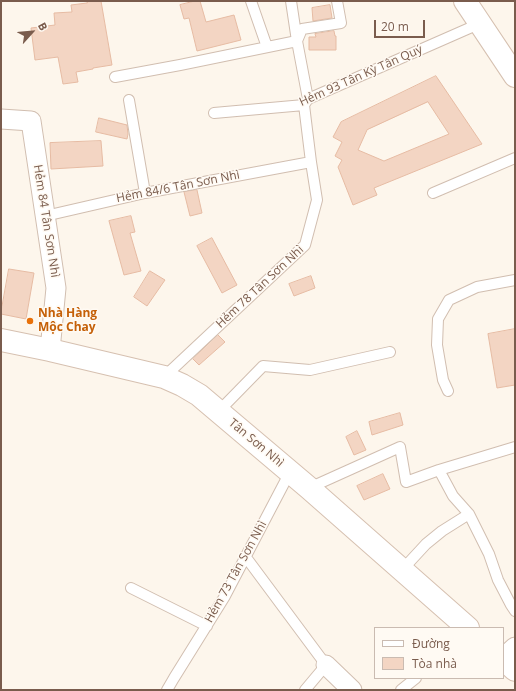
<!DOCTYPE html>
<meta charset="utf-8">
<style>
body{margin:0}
#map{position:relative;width:516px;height:691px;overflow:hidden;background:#fdf6ec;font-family:"Open Sans",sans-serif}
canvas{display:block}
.frame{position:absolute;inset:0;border:2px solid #7a5c4d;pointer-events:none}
.legend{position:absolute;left:374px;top:627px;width:130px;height:52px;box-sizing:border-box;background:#fffaf3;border:1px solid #cabbb1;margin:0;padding:5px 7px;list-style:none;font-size:12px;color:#7a5c4d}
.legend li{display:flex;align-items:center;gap:8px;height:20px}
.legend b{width:20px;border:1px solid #cabbb1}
.north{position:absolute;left:12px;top:12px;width:40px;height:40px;-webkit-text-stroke:3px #fffaf3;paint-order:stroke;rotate:63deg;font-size:11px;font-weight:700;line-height:16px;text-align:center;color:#7a5c4d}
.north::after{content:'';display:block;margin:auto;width:14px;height:18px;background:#7a5c4d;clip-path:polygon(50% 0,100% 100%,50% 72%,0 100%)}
.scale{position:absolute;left:374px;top:20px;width:51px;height:18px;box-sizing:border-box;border:2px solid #7a5c4d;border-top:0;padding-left:5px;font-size:12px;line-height:14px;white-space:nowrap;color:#7a5c4d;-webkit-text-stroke:3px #fffaf3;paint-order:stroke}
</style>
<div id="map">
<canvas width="516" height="691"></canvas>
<div class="frame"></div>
<ul class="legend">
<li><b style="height:5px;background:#fff"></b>Đường</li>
<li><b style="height:11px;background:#f3d5c3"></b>Tòa nhà</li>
</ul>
<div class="north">B</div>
<div class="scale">20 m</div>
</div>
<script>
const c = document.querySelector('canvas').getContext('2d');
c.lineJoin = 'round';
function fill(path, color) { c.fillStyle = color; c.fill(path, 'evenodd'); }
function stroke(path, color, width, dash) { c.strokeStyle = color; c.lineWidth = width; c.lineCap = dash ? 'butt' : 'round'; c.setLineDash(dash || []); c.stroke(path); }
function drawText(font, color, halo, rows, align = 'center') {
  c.font = font + ' "Open Sans",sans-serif'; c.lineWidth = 3; c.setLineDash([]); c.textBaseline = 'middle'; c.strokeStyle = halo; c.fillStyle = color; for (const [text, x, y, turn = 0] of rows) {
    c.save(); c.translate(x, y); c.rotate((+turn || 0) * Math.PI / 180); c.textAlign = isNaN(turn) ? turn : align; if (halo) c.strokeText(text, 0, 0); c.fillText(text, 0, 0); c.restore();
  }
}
const building = new Path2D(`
 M 87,1 L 101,1 L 112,65 L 93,68 L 93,69 L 76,72 L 78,82 L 63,84 L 58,57 L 35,60 L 31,28 L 55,25 L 54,13 L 72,12 L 71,5 L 87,3 Z
 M 195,1 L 200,1 L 206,22 L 234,15 L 241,40 L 197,51 L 189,18 L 184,19 L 180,5 Z
 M 330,5 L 332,18 L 313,21 L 312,8 Z
 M 334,31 L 335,36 L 336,36 L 336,50 L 309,50 L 309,37 L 316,37 L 315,34 Z
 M 436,76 L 482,144 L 374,188 L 377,195 L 353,205 L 338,167 L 342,160 L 335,156 L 342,142 L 333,137 L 341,122 ZM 428,102 L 449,134 L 384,161 L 358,150 L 367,130 Z
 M 99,118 L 127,125 L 128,134 L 127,139 L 96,132 Z
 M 101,141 L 103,166 L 51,169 L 50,143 Z
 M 197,190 L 202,213 L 190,216 L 184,192 Z
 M 131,216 L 135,232 L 130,233 L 141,271 L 124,275 L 109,221 Z
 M 212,238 L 237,285 L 222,293 L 197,246 Z
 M 9,269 L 34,273 L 26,319 L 1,314 Z
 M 150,271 L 165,280 L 147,306 L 134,297 Z
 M 311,276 L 315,288 L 294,296 L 289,284 Z
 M 515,329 L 515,385 L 497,388 L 488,334 Z
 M 218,335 L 225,342 L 199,365 L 193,359 Z
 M 400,413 L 403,425 L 372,435 L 369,422 Z
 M 357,431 L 366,450 L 354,455 L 346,437 Z
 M 383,474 L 390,489 L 364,500 L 357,486 Z`);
fill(building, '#f3d5c3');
stroke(building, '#e6bba3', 1);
const lane = new Path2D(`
 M 251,1 L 267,47
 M 291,1 L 297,41 L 308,99
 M 297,41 L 302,29 L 341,23 L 337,1
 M 115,77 L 180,65 L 297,41
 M 129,100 L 145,193
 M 214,113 L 304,105 L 308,99 L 481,23
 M 433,193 L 515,158
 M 45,216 L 145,193 L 311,162
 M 164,377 L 305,245 L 317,200 L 311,162 L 304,105
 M 448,391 L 443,380 L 437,345 L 438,319 L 449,300 L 477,287 L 515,280
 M 218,412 L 263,366 L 310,370 L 390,352
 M 439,470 L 453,496 L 469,514 L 489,554 L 498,580 L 511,605 L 515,611
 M 309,488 L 400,447 L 406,482 L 439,470 L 515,447
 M 245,556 L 326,665 L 305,690
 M 402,570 L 426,544 L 442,531 L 469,514
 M 131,588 L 207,626
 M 167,690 L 174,678 L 225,596 L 290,472
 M 401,690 L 416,678`);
const street = new Path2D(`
 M 1,119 L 31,121 L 56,288 L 50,350
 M 503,658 L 515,647
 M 326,665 L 352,690`);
const secondary = new Path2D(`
 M 465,1 L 515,76
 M 1,340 L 50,350 L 164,377 L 182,385 L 199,395 L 309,488 L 468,628
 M 503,659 L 515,670`);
stroke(lane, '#d1beb0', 12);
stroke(street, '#d1beb0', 21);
stroke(secondary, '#d6c0b0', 24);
stroke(lane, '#fff', 10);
stroke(street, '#fff', 19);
stroke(secondary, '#fff', 22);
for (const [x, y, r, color] of [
 [30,321,4,"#e8710a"]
]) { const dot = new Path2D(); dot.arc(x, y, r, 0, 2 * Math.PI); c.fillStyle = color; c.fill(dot); stroke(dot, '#fffaf3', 1.5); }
drawText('12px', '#7a5c4d', '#fffaf3', [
 ["Hẻm 93 Tân Kỳ Tân Quý",361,76,-24],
 ["Hẻm 84/6 Tân Sơn Nhì",178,187,-11],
 ["Hẻm 84 Tân Sơn Nhì",46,221,81],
 ["Hẻm 78 Tân Sơn Nhì",260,287,-43],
 ["Tân Sơn Nhì",256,443,40],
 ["Hẻm 73 Tân Sơn Nhì",236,572,-61]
]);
drawText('bold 12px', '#c56008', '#fffaf3', [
 ["Nhà Hàng",38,314],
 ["Mộc Chay",38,328]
], 'left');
</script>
